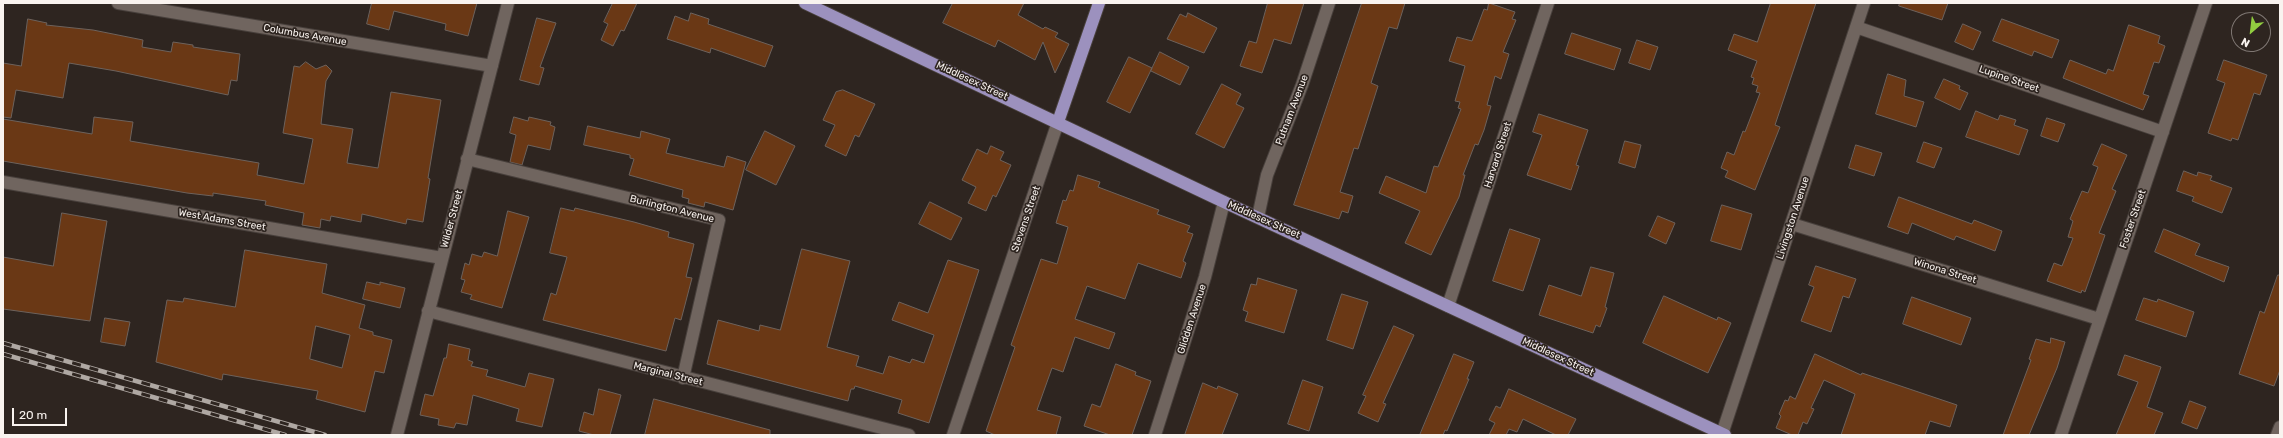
<!DOCTYPE html>
<style>
body{margin:0}
#map{position:relative;width:2283px;height:438px;overflow:hidden;background:#2e2520;font-family:Rubik,sans-serif}
canvas{display:block}
.frame{position:absolute;inset:0;border:4px solid #f9f3ef;pointer-events:none}
.north{position:absolute;left:2231px;top:12px;width:40px;height:40px;box-sizing:border-box;background:#2e2520;border:1px solid #7f7773;border-radius:50%;rotate:208deg;font-size:11px;font-weight:700;line-height:16px;text-align:center;color:#f9f3ef}
.north::after{content:'';display:block;margin:auto;width:14px;height:18px;background:#91cd40;clip-path:polygon(50% 0,100% 100%,50% 72%,0 100%)}
.scale{position:absolute;left:12px;top:408px;width:55px;height:18px;box-sizing:border-box;border:2px solid #f9f3ef;border-top:0;padding-left:5px;font-size:12px;line-height:14px;white-space:nowrap;color:#f9f3ef;-webkit-text-stroke:3px #2e2520;paint-order:stroke}
</style>
<div id="map">
<canvas width="2283" height="438"></canvas>
<div class="frame"></div>
<div class="north">N</div>
<div class="scale">20 m</div>
</div>
<script>
const c = document.querySelector('canvas').getContext('2d');
c.lineJoin = 'round';
function fill(path, color) { c.fillStyle = color; c.fill(path, 'evenodd'); }
function stroke(path, color, width, dash) { c.strokeStyle = color; c.lineWidth = width; c.lineCap = dash ? 'butt' : 'round'; c.setLineDash(dash || []); c.stroke(path); }
function drawText(font, color, halo, rows, align = 'center') {
  c.font = font + ' Rubik,sans-serif'; c.lineWidth = 3.5; c.setLineDash([]); c.textBaseline = 'middle'; c.strokeStyle = halo; c.fillStyle = color; for (const [text, x, y, turn = 0] of rows) {
    c.save(); c.translate(x, y); c.rotate((+turn || 0) * Math.PI / 180); c.textAlign = isNaN(turn) ? turn : align; if (halo) c.strokeText(text, 0, 0); c.fillText(text, 0, 0); c.restore();
  }
}
const building = new Path2D(`
 M 372,3 L 477,3 L 468,36 L 445,30 L 446,24 L 394,11 L 389,30 L 367,24 Z
 M 613,3 L 637,3 L 624,31 L 621,30 L 613,46 L 601,40 L 608,24 L 604,22 Z
 M 953,3 L 1024,3 L 1018,15 L 1043,29 L 1045,27 L 1058,33 L 1055,37 L 1069,44 L 1055,73 L 1043,42 L 1035,60 L 998,40 L 995,47 L 943,23 Z
 M 1268,3 L 1304,3 L 1291,44 L 1274,39 L 1262,73 L 1240,66 L 1249,41 L 1256,43 Z
 M 1362,3 L 1405,3 L 1397,29 L 1389,27 L 1371,83 L 1378,86 L 1358,149 L 1354,148 L 1340,192 L 1353,196 L 1348,213 L 1342,211 L 1339,219 L 1294,205 Z
 M 1489,3 L 1515,12 L 1512,19 L 1516,20 L 1503,52 L 1509,54 L 1501,79 L 1495,76 L 1487,105 L 1491,106 L 1484,130 L 1478,145 L 1475,144 L 1463,175 L 1465,175 L 1459,197 L 1431,255 L 1405,243 L 1420,211 L 1379,193 L 1386,176 L 1426,193 L 1434,166 L 1438,167 L 1461,109 L 1458,108 L 1460,102 L 1455,101 L 1465,66 L 1449,61 L 1457,37 L 1472,41 L 1484,9 L 1487,10 Z
 M 1771,3 L 1816,3 L 1775,125 L 1780,127 L 1755,190 L 1725,177 L 1728,171 L 1721,168 L 1727,152 L 1734,155 L 1743,131 L 1745,132 L 1760,93 L 1756,92 L 1758,86 L 1752,84 L 1754,78 L 1751,77 L 1757,61 L 1728,50 L 1734,34 L 1757,42 Z
 M 1900,3 L 1948,3 L 1942,20 L 1899,6 Z
 M 691,13 L 709,19 L 708,24 L 773,46 L 765,67 L 711,48 L 710,53 L 667,39 L 675,16 L 688,21 Z
 M 1188,13 L 1217,28 L 1204,53 L 1167,39 L 1180,14 L 1186,17 Z
 M 537,18 L 556,23 L 540,67 L 544,68 L 539,85 L 520,80 Z
 M 28,19 L 47,23 L 46,25 L 93,30 L 143,40 L 142,47 L 171,52 L 173,42 L 193,45 L 193,47 L 240,54 L 237,81 L 231,80 L 228,95 L 116,71 L 69,63 L 63,98 L 16,90 L 11,118 L 3,117 L 3,63 L 21,66 Z
 M 2002,19 L 2059,40 L 2052,58 L 2034,51 L 2032,56 L 1993,41 Z
 M 1963,24 L 1981,32 L 1973,50 L 1955,42 Z
 M 2129,25 L 2160,36 L 2158,43 L 2165,46 L 2159,63 L 2154,62 L 2143,94 L 2149,96 L 2143,110 L 2063,78 L 2070,60 L 2106,74 L 2108,69 L 2113,71 Z
 M 1572,33 L 1621,49 L 1614,70 L 1565,54 Z
 M 1637,40 L 1658,47 L 1650,70 L 1629,63 Z
 M 1160,52 L 1189,67 L 1180,85 L 1151,71 Z
 M 1129,57 L 1152,68 L 1130,113 L 1107,102 Z
 M 2224,60 L 2267,75 L 2260,95 L 2254,93 L 2238,140 L 2232,138 L 2231,141 L 2208,133 L 2225,83 L 2217,80 Z
 M 306,62 L 316,69 L 326,65 L 332,71 L 326,81 L 321,124 L 353,129 L 347,163 L 378,168 L 391,92 L 441,100 L 428,178 L 430,179 L 423,222 L 407,219 L 406,224 L 362,214 L 361,222 L 331,216 L 330,221 L 321,219 L 320,228 L 302,225 L 304,213 L 265,205 L 266,201 L 213,193 L 213,196 L 187,193 L 3,161 L 3,119 L 92,134 L 94,117 L 133,122 L 130,141 L 259,163 L 257,175 L 304,184 L 313,139 L 283,133 L 294,66 L 299,67 Z
 M 1888,74 L 1906,80 L 1904,96 L 1924,102 L 1916,127 L 1876,114 Z
 M 1944,79 L 1960,86 L 1959,89 L 1968,93 L 1960,110 L 1935,98 Z
 M 1222,84 L 1241,94 L 1236,104 L 1244,108 L 1224,148 L 1196,134 Z
 M 843,90 L 875,104 L 859,137 L 855,135 L 846,156 L 825,146 L 835,125 L 823,120 L 836,92 Z
 M 1976,111 L 1998,120 L 2000,115 L 2016,120 L 2014,125 L 2028,130 L 2019,155 L 1966,137 Z
 M 1539,114 L 1588,130 L 1576,165 L 1579,166 L 1571,190 L 1527,175 L 1542,135 L 1533,132 Z
 M 514,117 L 528,121 L 529,117 L 551,122 L 550,125 L 555,127 L 550,150 L 528,145 L 522,165 L 510,162 L 516,135 L 510,133 Z
 M 2047,118 L 2065,124 L 2058,142 L 2041,136 Z
 M 588,126 L 640,138 L 641,131 L 670,139 L 666,153 L 724,167 L 727,156 L 746,162 L 733,210 L 705,202 L 704,207 L 688,203 L 689,199 L 682,197 L 683,190 L 629,175 L 634,159 L 630,158 L 630,155 L 584,145 Z
 M 765,131 L 795,146 L 776,185 L 746,170 Z
 M 1625,141 L 1641,145 L 1635,168 L 1619,163 Z
 M 1924,142 L 1942,148 L 1934,168 L 1917,162 Z
 M 2102,144 L 2127,155 L 2112,189 L 2116,191 L 2099,233 L 2105,235 L 2085,292 L 2082,290 L 2081,293 L 2047,281 L 2054,263 L 2062,266 L 2073,238 L 2068,237 L 2073,221 L 2070,219 L 2082,191 L 2088,193 L 2098,167 L 2093,165 Z
 M 1856,145 L 1882,153 L 1874,176 L 1849,168 Z
 M 991,146 L 1004,152 L 1000,160 L 1011,165 L 996,197 L 993,195 L 986,211 L 968,203 L 976,187 L 962,180 L 977,149 L 987,154 Z
 M 2184,171 L 2197,176 L 2198,172 L 2212,176 L 2210,180 L 2232,188 L 2222,213 L 2192,201 L 2194,197 L 2177,191 Z
 M 1078,175 L 1100,182 L 1098,187 L 1159,210 L 1157,214 L 1190,226 L 1187,232 L 1193,234 L 1183,261 L 1186,263 L 1181,278 L 1138,263 L 1125,299 L 1087,286 L 1075,319 L 1115,333 L 1109,349 L 1075,337 L 1063,372 L 1052,368 L 1037,410 L 1061,417 L 1056,435 L 995,435 L 986,431 L 1015,347 L 1011,345 L 1041,259 L 1057,264 L 1068,227 L 1056,223 L 1063,200 L 1066,201 L 1070,190 L 1073,191 Z
 M 1899,197 L 1972,224 L 1974,220 L 2002,231 L 1995,251 L 1956,236 L 1954,240 L 1912,223 L 1908,234 L 1888,227 Z
 M 930,202 L 962,218 L 951,240 L 919,224 Z
 M 1722,205 L 1752,214 L 1741,250 L 1711,241 Z
 M 561,208 L 574,211 L 575,208 L 634,222 L 669,232 L 668,237 L 694,244 L 686,277 L 692,278 L 681,320 L 675,318 L 666,351 L 543,320 L 551,293 L 556,295 L 567,257 L 550,253 Z
 M 508,211 L 529,217 L 502,308 L 470,299 L 472,295 L 461,292 L 465,280 L 461,279 L 465,263 L 469,265 L 472,254 L 482,257 L 484,252 L 497,256 Z
 M 62,213 L 107,221 L 90,321 L 3,309 L 3,257 L 53,266 Z
 M 1658,216 L 1675,223 L 1666,244 L 1649,236 Z
 M 1510,229 L 1540,239 L 1523,291 L 1493,281 Z
 M 2164,229 L 2200,244 L 2195,255 L 2229,267 L 2224,282 L 2155,252 Z
 M 802,249 L 850,261 L 827,347 L 859,356 L 856,366 L 883,374 L 889,356 L 910,363 L 912,359 L 924,363 L 934,335 L 892,320 L 899,302 L 928,313 L 948,260 L 979,270 L 929,423 L 898,413 L 902,400 L 855,386 L 854,389 L 851,389 L 848,401 L 707,364 L 718,320 L 759,331 L 760,325 L 780,330 Z
 M 245,250 L 327,264 L 322,293 L 365,305 L 359,328 L 373,332 L 373,335 L 392,340 L 384,373 L 375,371 L 365,412 L 316,399 L 318,391 L 223,374 L 222,380 L 156,362 L 167,300 L 183,302 L 184,298 L 235,307 ZM 316,326 L 350,335 L 342,368 L 310,359 Z
 M 1816,266 L 1856,279 L 1849,298 L 1843,296 L 1831,332 L 1801,321 L 1814,287 L 1809,285 Z
 M 1591,267 L 1614,273 L 1605,307 L 1607,308 L 1600,327 L 1596,325 L 1593,333 L 1539,315 L 1549,285 L 1581,296 Z
 M 2278,275 L 2280,275 L 2280,370 L 2274,386 L 2239,374 L 2260,311 L 2264,313 Z
 M 1258,278 L 1297,290 L 1284,333 L 1245,321 L 1248,312 L 1243,310 L 1251,284 L 1256,285 Z
 M 367,282 L 380,285 L 380,282 L 405,288 L 400,308 L 363,299 Z
 M 1342,294 L 1368,302 L 1353,349 L 1327,340 Z
 M 1664,296 L 1717,320 L 1718,317 L 1731,323 L 1708,373 L 1643,343 Z
 M 1912,297 L 1971,318 L 1961,345 L 1903,324 Z
 M 2144,298 L 2157,302 L 2158,299 L 2194,312 L 2186,337 L 2136,320 Z
 M 105,318 L 130,322 L 125,346 L 101,342 Z
 M 1394,326 L 1414,335 L 1383,403 L 1386,404 L 1378,422 L 1358,413 L 1366,396 L 1363,395 Z
 M 2051,338 L 2065,342 L 2057,368 L 2029,435 L 2003,435 L 2031,360 L 2029,359 L 2036,339 L 2050,343 Z
 M 449,344 L 470,349 L 468,360 L 473,362 L 471,366 L 488,370 L 486,376 L 525,387 L 529,373 L 554,379 L 542,427 L 516,421 L 519,409 L 473,395 L 467,425 L 456,423 L 454,428 L 438,425 L 439,419 L 420,415 L 425,394 L 433,396 L 444,358 L 446,358 Z
 M 1454,354 L 1474,362 L 1467,379 L 1469,379 L 1447,431 L 1445,430 L 1443,435 L 1420,435 Z
 M 1815,354 L 1861,375 L 1862,373 L 1957,405 L 1950,427 L 1930,421 L 1925,435 L 1841,435 L 1855,394 L 1824,380 L 1811,408 L 1814,409 L 1807,424 L 1803,422 L 1798,435 L 1792,435 L 1776,428 L 1781,416 L 1779,414 L 1785,400 L 1788,401 L 1790,396 L 1795,399 Z
 M 2125,355 L 2161,367 L 2147,407 L 2163,413 L 2154,435 L 2116,435 L 2138,382 L 2118,375 Z
 M 1116,364 L 1136,372 L 1135,375 L 1151,381 L 1132,435 L 1110,435 L 1084,426 L 1092,404 L 1100,407 Z
 M 1303,380 L 1323,387 L 1309,431 L 1288,424 Z
 M 1203,383 L 1217,389 L 1218,386 L 1238,394 L 1222,435 L 1185,435 Z
 M 599,389 L 621,395 L 610,435 L 594,435 L 579,431 L 584,412 L 593,415 Z
 M 1509,389 L 1576,419 L 1568,435 L 1556,435 L 1523,419 L 1517,432 L 1509,429 L 1506,435 L 1489,435 L 1495,423 L 1489,420 L 1496,406 L 1500,408 Z
 M 654,399 L 770,430 L 770,435 L 645,435 Z
 M 2190,401 L 2206,407 L 2197,429 L 2182,423 Z`);
fill(building, '#6a3815');
stroke(building, '#6d625c', 1);
const minor = new Path2D(`
 M 118,3 L 492,66
 M 1856,27 L 2163,132
 M 467,159 L 719,220 L 683,378
 M 3,182 L 442,258
 M 1258,217 L 1267,175 L 1302,85 L 1329,3
 M 1792,224 L 2099,319
 M 1448,306 L 1548,3
 M 428,311 L 909,435
 M 1722,434 L 1864,3
 M 397,435 L 508,3
 M 953,435 L 1058,122
 M 1155,435 L 1205,277 L 1224,202
 M 2061,435 L 2206,3
 M 2277,435 L 2280,427`);
const major = new Path2D(`
 M 805,3 L 1224,202 L 1725,435
 M 1058,122 L 1099,3`);
stroke(minor, '#48403c', 14);
stroke(major, '#48403c', 14);
stroke(minor, '#70655f', 12);
stroke(major, '#9c91be', 12);
const rail = new Path2D(`
 M 3,343 L 325,435
 M 3,354 L 285,435`);
stroke(rail, '#afa8a3', 4.5);
stroke(rail, '#2e2520', 3, [9]);
drawText('10px', '#f9f3ef', '#2e2520', [
 ["Columbus Avenue",305,35,10],
 ["Lupine Street",2009,79,19],
 ["Middlesex Street",972,81,25],
 ["Putnam Avenue",1292,110,-69],
 ["Harvard Street",1498,155,-72],
 ["Burlington Avenue",672,209,14],
 ["Livingston Avenue",1793,218,-72],
 ["Wilder Street",452,219,-75],
 ["Stevens Street",1026,219,-71],
 ["Foster Street",2133,219,-71],
 ["West Adams Street",222,220,10],
 ["Middlesex Street",1264,220,24],
 ["Winona Street",1945,271,17],
 ["Glidden Avenue",1192,319,-72],
 ["Middlesex Street",1558,357,25],
 ["Marginal Street",668,374,14]
]);
</script>
